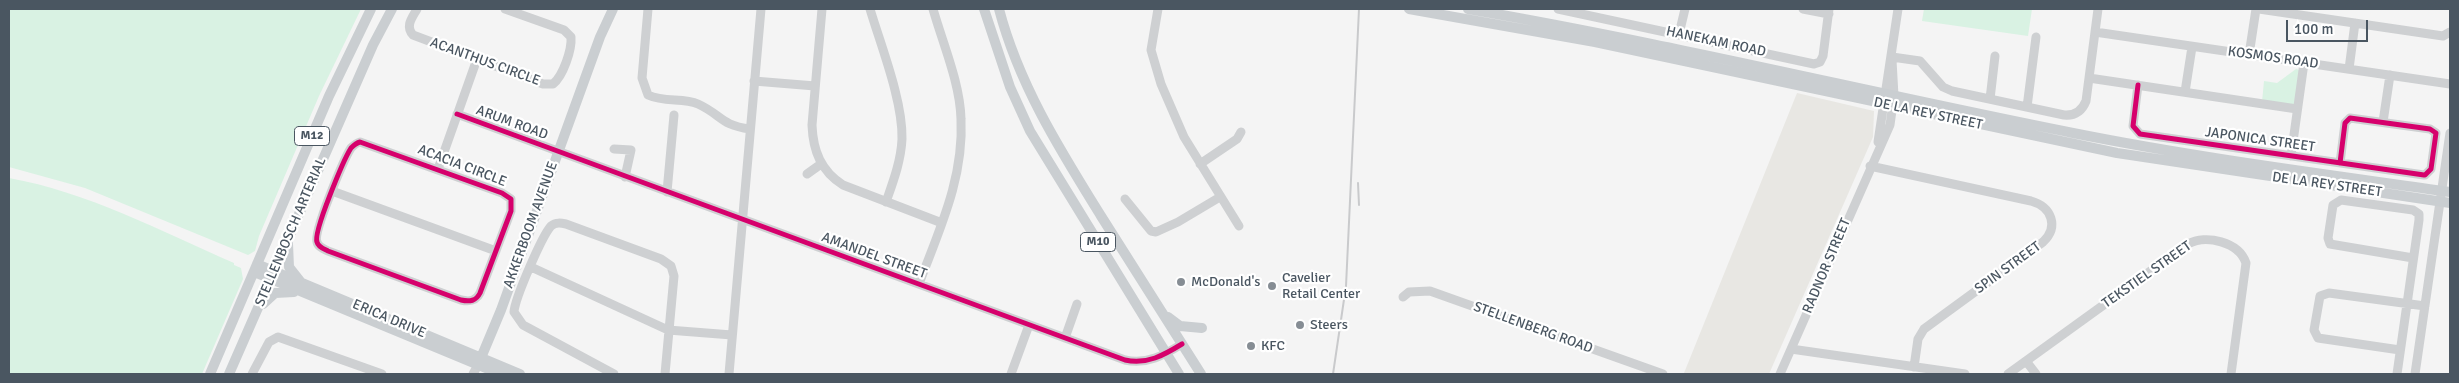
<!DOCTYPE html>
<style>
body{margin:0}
#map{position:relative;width:2459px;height:383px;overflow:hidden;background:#f4f4f4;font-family:Signika,sans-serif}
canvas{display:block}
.frame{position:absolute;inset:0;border:10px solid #4a5661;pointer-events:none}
.scale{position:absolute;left:2286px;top:20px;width:82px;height:22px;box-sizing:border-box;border:2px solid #4a5661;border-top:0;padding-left:6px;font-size:15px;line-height:18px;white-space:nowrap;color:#4a5661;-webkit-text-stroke:4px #fff;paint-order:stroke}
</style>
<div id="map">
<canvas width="2459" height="383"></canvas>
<div class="frame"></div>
<div class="scale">100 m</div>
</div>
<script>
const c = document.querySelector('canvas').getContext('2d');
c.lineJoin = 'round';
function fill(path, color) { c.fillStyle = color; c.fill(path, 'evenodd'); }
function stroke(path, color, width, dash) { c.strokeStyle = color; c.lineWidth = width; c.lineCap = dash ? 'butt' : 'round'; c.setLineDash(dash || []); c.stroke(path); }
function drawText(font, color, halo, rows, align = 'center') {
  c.font = font + ' Signika,sans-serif'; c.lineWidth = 4.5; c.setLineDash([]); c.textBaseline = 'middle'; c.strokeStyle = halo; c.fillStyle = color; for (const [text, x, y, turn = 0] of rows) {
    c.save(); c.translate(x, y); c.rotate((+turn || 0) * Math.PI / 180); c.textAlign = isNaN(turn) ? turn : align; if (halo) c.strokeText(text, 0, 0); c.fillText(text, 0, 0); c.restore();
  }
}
fill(new Path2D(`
 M 1797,93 L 1874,111 L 1873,137 L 1769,374 L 1684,373 Z`), '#e8e7e3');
fill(new Path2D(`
 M 9,9 L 361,9 L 319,96 L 259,236 L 255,251 L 248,255 L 85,188 L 9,167 Z
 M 1924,9 L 2032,9 L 2028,36 L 1922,21 Z
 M 2296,69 L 2300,70 L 2295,105 L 2262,102 L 2264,81 L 2277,83 Z
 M 9,178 C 87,192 161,231 234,263 L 234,265 L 241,268 L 243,279 L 202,374 L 9,374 Z`), '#d9f2e3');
stroke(new Path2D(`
 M 417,9 C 412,18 405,26 413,35 L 543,84 L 553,84 C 563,76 572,50 571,37 L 564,30 L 505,9
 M 648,9 L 642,78 L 648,95 C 665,103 683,97 698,104 C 722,115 720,125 750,129
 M 822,9 L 812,125 C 813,151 821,171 843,185 L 942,223
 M 870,9 C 881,46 903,101 902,139 C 901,161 893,182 886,202
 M 1158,9 L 1151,50 L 1161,84 L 1184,137 L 1239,226
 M 1558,9 L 1814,64 L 1820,62 L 1823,56 L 1829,9
 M 1803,9 L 1829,14
 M 2259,9 L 2443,36 L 2450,32
 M 2095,32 L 2450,84
 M 1679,34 L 1685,9
 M 2249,55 L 2256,9
 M 1892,57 L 1920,61 L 1943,87 L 1952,91 L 2064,115 C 2075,116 2082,111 2086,101 L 2098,9
 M 2349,69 L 2355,23
 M 2089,78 L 2297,109
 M 754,81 L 815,86
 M 2138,85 L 2133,126 L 2140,134 C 2234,148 2329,161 2424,175 L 2425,175 L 2431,169 L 2436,133 L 2430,129 L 2350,118 L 2345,123 L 2340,163
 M 2185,92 L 2192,47
 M 1990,99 L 1995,56
 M 2027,107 L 2036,37
 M 457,114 L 1125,360 C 1147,365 1164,355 1182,344
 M 2383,122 L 2390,75
 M 360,142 L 502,193 L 511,199 L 511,211 L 480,293 C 476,301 470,302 461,300 L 328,251 C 324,249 318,247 317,242 C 313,232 344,159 351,148 C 354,145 356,143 360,142 Z
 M 1878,142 L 1898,9
 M 614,149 L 631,150 L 625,177
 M 2291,156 L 2304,63
 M 1200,164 L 1237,139 L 1241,132
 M 1870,166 L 2031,201 C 2052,207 2059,227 2043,242 L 1924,329 L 1918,339 L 1914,367
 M 438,169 L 477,59
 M 807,174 L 821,164
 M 332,191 L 496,251
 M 667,192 L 674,115
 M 1125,199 L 1151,231 L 1156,232 L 1178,222 L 1220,197
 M 531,267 L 668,330 L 732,335
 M 919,284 C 939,230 964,179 961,119 C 960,83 943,44 933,9
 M 1403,297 L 1409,292 L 1430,291 L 1663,374
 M 1065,338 L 1077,304
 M 1791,349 L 1965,374
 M 2400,350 L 2318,338 L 2314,330 L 2320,296 L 2329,293 L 2425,306
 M 2026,361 L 2036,374
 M 252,374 L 269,342 L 278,337 L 382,374
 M 473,374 L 478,365
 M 614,374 L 523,325 L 514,312 C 515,298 542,236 551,226 C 556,222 561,223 566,224 L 661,259 L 671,266 L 674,276 L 665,374
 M 729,374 L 761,9
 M 1011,374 L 1029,325
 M 1780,374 L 1890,125 L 1894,96 L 1892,60
 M 2008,374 L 2188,244 C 2206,234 2239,242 2246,263 L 2231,374
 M 2397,374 L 2419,220 L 2419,214 L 2413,210 L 2341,200 L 2333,205 L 2328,238 L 2330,244 L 2413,258
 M 2415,374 L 2450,133`), '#ced0d2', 9);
stroke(new Path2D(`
 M 984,9 L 1010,87 L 1030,131 L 1179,374
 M 999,9 C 1019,85 1060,150 1101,216 C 1134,269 1168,321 1201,374
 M 1409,9 L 1595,42 L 2117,153 L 2450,203
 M 1468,9 C 1671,44 1871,93 2073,133 C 2198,158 2324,174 2450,192
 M 288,244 L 289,267 L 300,281
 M 257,264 L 520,374
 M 254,272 L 500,374
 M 263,304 L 275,293 L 294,292
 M 1168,317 L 1180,326 L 1202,328
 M 478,365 L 501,310 L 600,37 L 613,9
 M 210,374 L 329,96 L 371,9
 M 229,374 L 373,45 L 392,9`), '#caced1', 10);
stroke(new Path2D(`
 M 1358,183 L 1359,205
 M 1333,374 L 1346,286 L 1359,9`), '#c9cacc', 2);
stroke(new Path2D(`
 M 2138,85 L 2133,126 L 2140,134 C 2234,148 2329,161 2424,175 L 2425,175 L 2431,169 L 2436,133 L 2430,129 L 2350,118 L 2345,123 L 2340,163
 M 457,114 L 1125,360 C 1147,365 1164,355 1182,344
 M 360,142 L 502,193 L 511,199 L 511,211 L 480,293 C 476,301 470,302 461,300 L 328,251 C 324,249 318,247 317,242 C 313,232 344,159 351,148 C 354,145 356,143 360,142 Z`), '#d6006c', 5);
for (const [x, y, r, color] of [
 [1181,282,5,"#868d94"],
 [1272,286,5,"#868d94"],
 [1300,325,5,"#868d94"],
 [1251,346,5,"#868d94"]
]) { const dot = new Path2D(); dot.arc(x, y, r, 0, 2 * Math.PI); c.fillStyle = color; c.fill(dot); stroke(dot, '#fff', 2); }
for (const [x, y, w] of [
 [312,136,35],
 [1098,242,35]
]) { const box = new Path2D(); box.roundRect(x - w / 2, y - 9.5, w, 19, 4); c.fillStyle = '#fff'; c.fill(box); stroke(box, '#4a5661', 1); }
drawText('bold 12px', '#4a5661', null, [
 ["M12",312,136],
 ["M10",1098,242]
]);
drawText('14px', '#4a5661', '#fff', [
 ["HANEKAM ROAD",1716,42,12],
 ["KOSMOS ROAD",2273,58,8],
 ["ACANTHUS CIRCLE",485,62,20],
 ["DE LA REY STREET",1928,114,12],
 ["ARUM ROAD",512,123,20],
 ["JAPONICA STREET",2260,140,8],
 ["ACACIA CIRCLE",462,166,21],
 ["DE LA REY STREET",2327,185,8],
 ["AKKERBOOM AVENUE",531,225,-70],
 ["STELLENBOSCH ARTERIAL",291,232,-67],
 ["AMANDEL STREET",874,256,20],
 ["RADNOR STREET",1827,266,-67],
 ["SPIN STREET",2008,268,-36],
 ["TEKSTIEL STREET",2147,275,-35],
 ["ERICA DRIVE",389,319,23],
 ["STELLENBERG ROAD",1533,328,20]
]);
drawText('14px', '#4a5661', '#fff', [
 ["Cavelier",1282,278],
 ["Retail Center",1282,294],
 ["McDonald's",1191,282],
 ["Steers",1310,325],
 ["KFC",1261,346]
], 'left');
</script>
